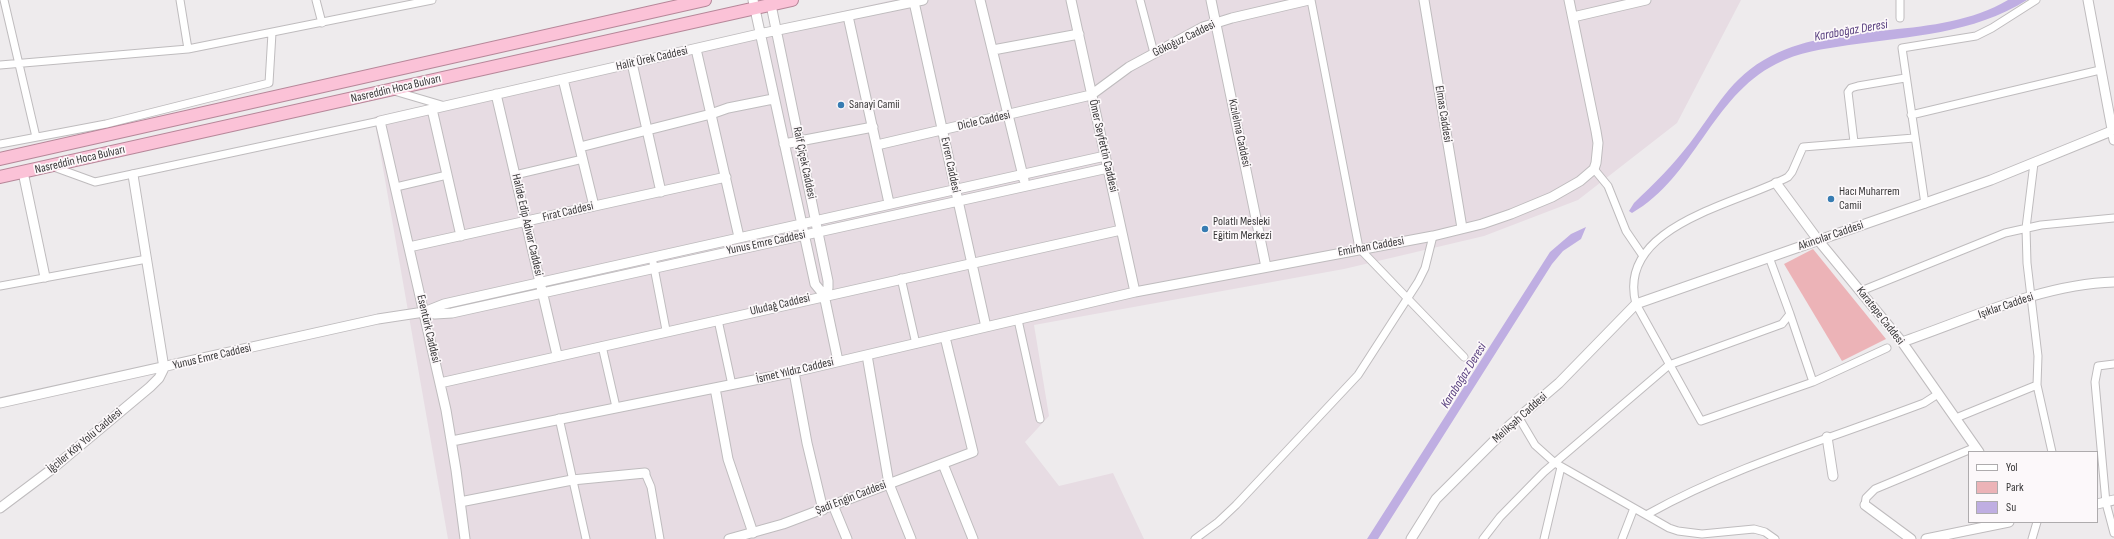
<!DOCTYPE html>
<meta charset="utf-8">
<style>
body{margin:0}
#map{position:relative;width:2114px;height:539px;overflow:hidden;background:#eeebed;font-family:"Sofia Sans Condensed",sans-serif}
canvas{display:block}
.legend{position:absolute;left:1968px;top:451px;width:130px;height:72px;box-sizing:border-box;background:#fcf8fa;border:1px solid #aeabad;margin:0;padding:5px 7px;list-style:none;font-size:12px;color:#393839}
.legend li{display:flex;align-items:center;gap:8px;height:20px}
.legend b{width:20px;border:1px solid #aeabad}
</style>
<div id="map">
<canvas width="2114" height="539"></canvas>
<ul class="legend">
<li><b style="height:5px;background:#fff"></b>Yol</li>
<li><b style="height:11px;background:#ecb3b7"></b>Park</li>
<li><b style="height:11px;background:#bfaee2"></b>Su</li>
</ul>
</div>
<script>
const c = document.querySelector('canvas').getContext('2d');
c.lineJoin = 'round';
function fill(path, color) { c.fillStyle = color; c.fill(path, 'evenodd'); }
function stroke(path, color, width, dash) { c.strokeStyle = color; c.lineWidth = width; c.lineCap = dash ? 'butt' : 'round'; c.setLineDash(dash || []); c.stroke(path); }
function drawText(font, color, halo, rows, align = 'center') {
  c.font = font + ' "Sofia Sans Condensed",sans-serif'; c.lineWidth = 3.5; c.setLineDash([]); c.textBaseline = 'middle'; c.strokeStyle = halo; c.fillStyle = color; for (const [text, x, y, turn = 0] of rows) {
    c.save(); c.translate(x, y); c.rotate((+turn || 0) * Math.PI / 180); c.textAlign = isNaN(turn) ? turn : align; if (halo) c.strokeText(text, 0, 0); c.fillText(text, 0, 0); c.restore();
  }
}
fill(new Path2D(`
 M 893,0 L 1741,0 L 1677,123 L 1578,200 L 1484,236 L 1344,269 L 1034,325 L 1049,416 L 1025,442 L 1059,486 L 1113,473 L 1144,539 L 448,539 L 374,117 Z`), '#e7dce3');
fill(new Path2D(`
 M 1813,249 L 1886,339 L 1842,361 L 1784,264 Z`), '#ecb3b7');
fill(new Path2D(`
 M 2008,0 L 2027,0 C 1973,34 1910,36 1849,45 C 1824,49 1798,52 1776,64 C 1712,96 1694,178 1632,213 L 1629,211 L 1634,203 C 1654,184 1673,165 1690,143 C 1717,108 1729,78 1771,56 C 1844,19 1936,42 2008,0 Z
 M 1586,227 L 1581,239 L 1563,251 L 1552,264 L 1378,539 L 1367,539 L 1550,252 L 1571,234 Z`), '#bfaee2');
const minor = new Path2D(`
 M 4,0 L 36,137
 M 180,0 L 188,49
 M 316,0 L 322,23
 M 1140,0 L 1154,53
 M 1311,0 L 1359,248 L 1464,357
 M 1900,0 L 1900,18
 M 0,65 L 188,49 L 432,0
 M 394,91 L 445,106
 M 1911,115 L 2100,70
 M 1854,142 L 1848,92 L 1851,88 L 1858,86 L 1905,78
 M 0,144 L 106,124 L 269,83 L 272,33
 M 2034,163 L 2026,228 L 2027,263 L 2038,356 L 2037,385 L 2052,452
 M 51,166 L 95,182 L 380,121
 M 1594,169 L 1608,186 L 1626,231 L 1643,256
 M 515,175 L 583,159
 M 396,187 L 447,175
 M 1925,204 L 1902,48 L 1976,36 L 1992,28 L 2036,0
 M 652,257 L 666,330
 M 901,278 L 916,344
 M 0,286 L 147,259
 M 1861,291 L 2005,233 L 2041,225 L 2114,218
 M 1790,314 L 1813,382
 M 718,320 L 732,385
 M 1018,320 L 1040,419
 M 602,346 L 616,407
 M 1887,348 L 1813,382 L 1701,421 L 1636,304 C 1615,225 1739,204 1788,177 L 1792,172 L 1803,147 L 1914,138
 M 2114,364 L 2098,366 L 2095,382 L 2106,503 L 2114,533
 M 559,418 L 586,539
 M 1519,418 L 1535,445 L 1555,463 L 1669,528 L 1678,531 L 1702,534 L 1754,529 L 1765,532 L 1775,539
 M 1956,418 L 2037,385
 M 645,473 L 651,487 L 660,539
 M 1865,505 L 1866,498 L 1875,489 L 1976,447
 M 1648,514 C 1734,466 1832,438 1924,403 L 1938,394
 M 1195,539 L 1218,522 L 1236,505 L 1358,375 L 1418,282 L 1425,268 L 1433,236
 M 1483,539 L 1500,517 L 1544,472 L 1669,365 L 1782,324 L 1790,314 L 1769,257
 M 1544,539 L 1561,467
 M 1622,539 L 1634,508
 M 2032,539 L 2037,522`);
const tertiary = new Path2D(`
 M 753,0 L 815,284 L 824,295
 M 770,0 L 828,281 L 828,288 L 824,295 L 838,361
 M 980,0 L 1024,180
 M 1071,0 L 1135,292
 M 1211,0 L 1266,267
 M 1424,0 L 1462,228
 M 2088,0 L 2114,140
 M 914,2 L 986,327
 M 848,16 L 889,203
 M 1573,17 L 1646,0
 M 696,49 L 739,237
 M 993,50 L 1079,34
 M 632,63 L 661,192
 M 563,79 L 594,206
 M 496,94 L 557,355
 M 432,109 L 461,236
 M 784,144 L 873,127
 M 877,145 L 1091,95 L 1129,67 L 1203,27 L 1232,18 L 1309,0
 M 580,147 L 711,114 L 728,108 L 773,99
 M 23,172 L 45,277
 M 1776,183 L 1818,240 L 1902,342 L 1979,452
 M 409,247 L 726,177
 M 424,312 L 435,314 L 452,313 L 1108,168
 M 1902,342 C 1969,319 2042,284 2114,282
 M 867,355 L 889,484 L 911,539
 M 794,372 L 807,443 L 823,510
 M 440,383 L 1121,230
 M 715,388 L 728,459 L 753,533
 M 0,403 L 378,319 L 424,312 L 444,304 L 1105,156
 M 1827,437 L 1833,476
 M 452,441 L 794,372 L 1135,292 L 1433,236 L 1482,224 L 1511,214 L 1552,197 L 1580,181 L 1594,169 L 1596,163 L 1598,143 L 1596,131 L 1569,0
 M 943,464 L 973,539
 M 460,502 L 572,480 L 645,473
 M 2097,504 L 2114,500
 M 833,505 L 847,539
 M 1865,505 L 1911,539
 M 0,508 L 52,469 L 150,387 L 159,378 L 164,368 L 133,175
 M 465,539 L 456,470 L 446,410 L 380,121 L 759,34 L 923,0
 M 729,539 L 783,524 L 973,452 L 945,337
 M 1411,539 L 1436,499 L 1510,425 L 1559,383 L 1636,304 L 1991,180 L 2114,130
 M 1926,539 L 2009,522`);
const trunk = new Path2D(`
 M 0,159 L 705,0
 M 0,177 L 792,0`);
stroke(minor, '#bfbcbe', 9);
stroke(tertiary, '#bfbcbe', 11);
stroke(trunk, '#b68799', 14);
stroke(minor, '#fff', 7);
stroke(tertiary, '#fff', 9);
stroke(trunk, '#fbc2d7', 12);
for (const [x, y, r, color] of [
 [841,105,4,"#377cb2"],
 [1831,199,4,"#377cb2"],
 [1205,229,4,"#377cb2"]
]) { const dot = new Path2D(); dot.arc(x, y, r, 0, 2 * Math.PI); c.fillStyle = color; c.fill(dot); stroke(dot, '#fcf8fa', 1.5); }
drawText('12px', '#393839', '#fcf8fa', [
 ["Gökoğuz Caddesi",1184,39,-26],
 ["Halit Ürek Caddesi",652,59,-13],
 ["Nasreddin Hoca Bulvarı",396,89,-13],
 ["Elmas Caddesi",1443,114,81],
 ["Dicle Caddesi",984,121,-13],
 ["Kızılelma Caddesi",1239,133,78],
 ["Ömer Seyfettin Caddesi",1103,146,77],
 ["Nasreddin Hoca Bulvarı",80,160,-13],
 ["Raif Çiçek Caddesi",804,163,78],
 ["Evren Caddesi",950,165,78],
 ["Fırat Caddesi",568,212,-13],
 ["Halide Edip Adıvar Caddesi",527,225,77],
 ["Akıncılar Caddesi",1831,236,-19],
 ["Yunus Emre Caddesi",766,243,-12],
 ["Emirhan Caddesi",1371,247,-10],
 ["Uludağ Caddesi",780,305,-13],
 ["Işıklar Caddesi",2006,306,-19],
 ["Karatepe Caddesi",1880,316,52],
 ["Esentürk Caddesi",428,329,77],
 ["Yunus Emre Caddesi",212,357,-13],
 ["İsmet Yıldız Caddesi",795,371,-13],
 ["Melikşah Caddesi",1520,418,-42],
 ["İğciler Köy Yolu Caddesi",85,441,-40],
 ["Şadi Engin Caddesi",851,498,-21]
]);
drawText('12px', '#393839', '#fcf8fa', [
 ["Sanayi Camii",849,105],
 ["Hacı Muharrem",1839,192],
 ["Camii",1839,206],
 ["Polatlı Mesleki",1213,222],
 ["Eğitim Merkezi",1213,236]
], 'left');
drawText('italic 13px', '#573e7e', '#fcf8fa', [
 ["Karaboğaz Deresi",1851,31,-10],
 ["Karaboğaz Deresi",1464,376,-58]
]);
</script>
